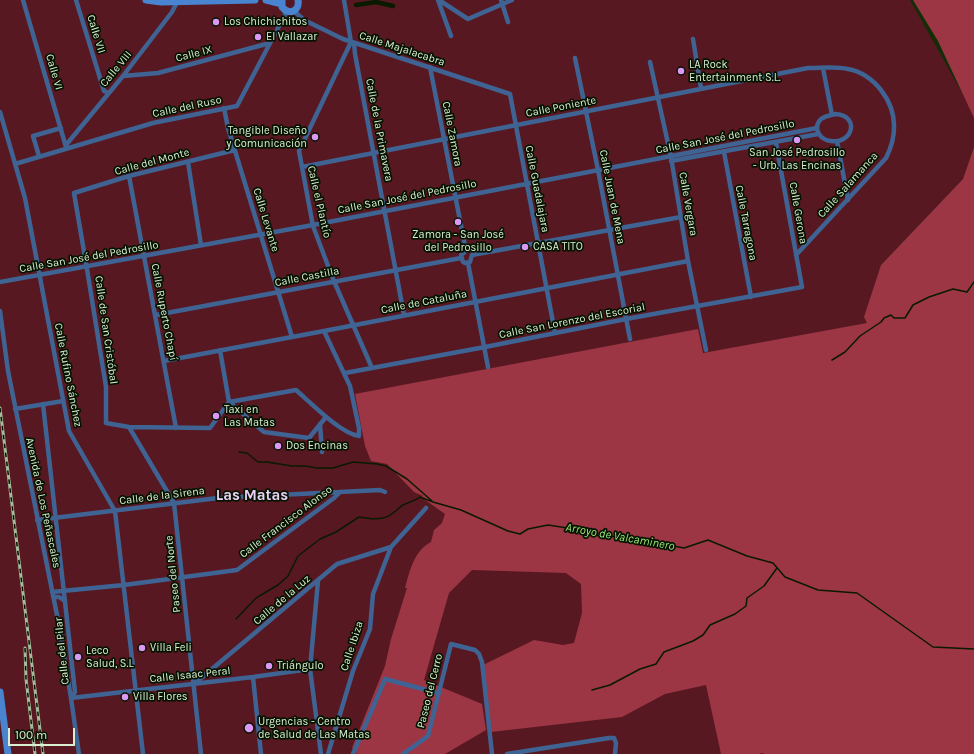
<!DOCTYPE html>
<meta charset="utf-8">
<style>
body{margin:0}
#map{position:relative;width:974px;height:754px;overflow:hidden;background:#152d06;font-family:Karla,sans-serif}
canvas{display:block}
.scale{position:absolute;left:8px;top:728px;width:67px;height:18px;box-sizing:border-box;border:2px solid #daeed1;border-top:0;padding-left:5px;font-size:12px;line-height:14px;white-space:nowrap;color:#daeed1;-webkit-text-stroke:3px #061301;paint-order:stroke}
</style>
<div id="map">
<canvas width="974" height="754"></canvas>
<div class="scale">100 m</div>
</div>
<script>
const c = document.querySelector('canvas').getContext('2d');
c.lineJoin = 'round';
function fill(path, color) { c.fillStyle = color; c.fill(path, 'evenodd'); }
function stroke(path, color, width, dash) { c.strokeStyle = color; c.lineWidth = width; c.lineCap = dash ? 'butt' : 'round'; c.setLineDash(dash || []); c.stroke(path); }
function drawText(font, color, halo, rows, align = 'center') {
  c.font = font + ' Karla,sans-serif'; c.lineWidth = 3.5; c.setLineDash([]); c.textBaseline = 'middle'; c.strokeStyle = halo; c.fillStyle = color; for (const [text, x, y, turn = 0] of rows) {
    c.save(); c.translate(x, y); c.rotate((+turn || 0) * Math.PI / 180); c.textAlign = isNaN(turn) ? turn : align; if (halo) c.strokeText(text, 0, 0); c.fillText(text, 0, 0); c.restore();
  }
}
fill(new Path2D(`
 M 0,0 L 910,0 L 966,100 L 974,117 L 974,147 L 963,179 L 881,265 L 871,332 L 974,754 L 0,754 Z`), '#581821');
fill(new Path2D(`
 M 913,0 L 974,0 L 974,118 L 938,41 Z
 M 974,147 L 974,754 L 765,754 L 761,753 L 760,754 L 721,754 L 706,685 L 665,694 L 622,717 L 491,732 L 483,665 L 534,640 L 563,645 L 574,643 L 582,613 L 581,584 L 566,573 L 472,570 L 449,593 L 424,680 L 482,704 L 486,730 L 445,754 L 357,754 L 352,748 L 385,666 L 391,639 L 407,588 L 405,588 C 410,570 414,551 431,542 L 434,530 L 442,523 L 445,514 L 421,497 L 423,496 L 414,492 L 387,464 L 371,461 L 365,446 L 355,394 L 698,329 L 703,353 L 867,323 L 864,317 L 881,265 L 963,179 Z`), '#9c3644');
stroke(new Path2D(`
 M 832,360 L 845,352 L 860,336 L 881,322 L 884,318 L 891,315 L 894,318 L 905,318 L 913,305 L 929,297 L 953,289 L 967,292 L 974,282
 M 239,452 L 247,453 L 258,462 L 267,462 L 292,466 L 305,466 L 317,468 L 333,468 L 353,462 L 377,464 L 386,466 L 407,479 L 432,501
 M 236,619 L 256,598 L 278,585 L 288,576 L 298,556 L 320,539 L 336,532 L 359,517 C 370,519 384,521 393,513 C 397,511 399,507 403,505 C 409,502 415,501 420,497 L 433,502 L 461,510 L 508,531 L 520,534 L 528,529 L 548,525 L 574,529 L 599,536 L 628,537 L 684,548 L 708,540 L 747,556 L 773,563 L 785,577 L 818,590 L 857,593 L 933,647 L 974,649
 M 592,690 L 610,685 L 640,669 L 656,664 L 664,652 L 693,641 L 703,635 L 710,625 L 735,614 L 746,606 L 747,598 L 764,586 L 777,568`), '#091a01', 1.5);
stroke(new Path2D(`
 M 356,5 L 376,2 L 393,6`), '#091a01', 4.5);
stroke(new Path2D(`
 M 23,0 L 66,147
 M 76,0 L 104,91 L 109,93
 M 344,0 L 351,42 L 299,151 L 313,226 L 333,279 L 372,368
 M 438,0 L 451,36
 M 439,0 L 468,19 L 512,0
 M 501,0 L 508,22
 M 294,11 L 304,20 L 343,39 L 510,94 L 555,333
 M 693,39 L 701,88
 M 354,43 L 355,54 L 404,315
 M 575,58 L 598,170 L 630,339
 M 650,62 L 671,157 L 688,261 L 706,350
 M 430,67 L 466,251
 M 823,68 L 832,115
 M 123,76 L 158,73 L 270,43
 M 224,108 L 228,128 L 292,337
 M 0,112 L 25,198 L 69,431 L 115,511 L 143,754
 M 836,114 C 860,116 853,144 831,141 C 820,140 812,128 821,119 C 825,116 831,115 836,114 Z
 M 837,141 L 848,200
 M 66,145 L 123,76 L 172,12 L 177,2
 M 235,150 L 129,176 L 74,193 L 87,269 L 106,387 L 106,423 L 129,427 L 210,428 L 229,402 L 296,390 C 311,403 340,433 359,436 L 359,428 L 350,386 L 324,331
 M 724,152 L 751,297
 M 39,156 L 33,136 L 61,128
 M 671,161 L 818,134
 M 188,162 L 201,245
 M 15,164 L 153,123 L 237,106 L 287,11
 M 302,167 L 808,68 C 821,68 835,66 848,69 C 874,74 895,101 894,128 C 894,139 891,148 886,158 L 796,255
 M 129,176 L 176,428
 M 466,251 L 461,255 L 463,262 L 465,263 L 470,262 L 472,255
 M 472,255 L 681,217
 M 468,263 L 488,367
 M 0,282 L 313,225 L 817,128
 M 0,311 L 8,371 L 59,625 L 71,698 L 79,754
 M 156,315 L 461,258
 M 220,350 L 229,402
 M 164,361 L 324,331 L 688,261
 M 345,373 L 485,347 L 626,319 L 802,287 L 776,143
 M 229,402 L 264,432 L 309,438 L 326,417
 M 43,404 L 75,692 L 71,698
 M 15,409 L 63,401
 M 320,424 L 322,452
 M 129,427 L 174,503 L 201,754
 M 37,520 L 218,498 L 380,490 L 385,492
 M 318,581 L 310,669 L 321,754
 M 52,592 L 124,585 L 237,570 L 334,498 L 340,492
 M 53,597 L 59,597 L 65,601
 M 253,677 L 261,754
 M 194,684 L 337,564 L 391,547
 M 71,698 L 253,677 L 310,669
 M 328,754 L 353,671 L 370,629 L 373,594 L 391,547 L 426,508
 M 353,754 L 385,679 L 438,693
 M 403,754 L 428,736 L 451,644 L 475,650 L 479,654 L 482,662 L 492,754
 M 507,754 L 609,738 L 614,738 L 616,743 L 615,754`), '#3f6393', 4.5);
stroke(new Path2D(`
 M 146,0 L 161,2 L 255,0
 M 266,0 L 282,4
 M 282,0 L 282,7 C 289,16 300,11 298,0
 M 0,692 L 8,754`), '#4984d1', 7);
const rail = new Path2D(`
 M 0,408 L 43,754
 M 25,648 L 26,679 L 35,754`);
stroke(rail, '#a5ba9a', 3);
stroke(rail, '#061301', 1.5, [4.5]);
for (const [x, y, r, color] of [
 [216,22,4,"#db99f5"],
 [258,37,4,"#db99f5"],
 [681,71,4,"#db99f5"],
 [315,137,4,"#db99f5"],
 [797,140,4,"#db99f5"],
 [458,222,4,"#db99f5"],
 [525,247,4,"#db99f5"],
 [216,416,4,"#db99f5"],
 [278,446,4,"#db99f5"],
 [142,648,4,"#db99f5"],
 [78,657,4,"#db99f5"],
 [269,666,4,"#db99f5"],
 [125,697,4,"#db99f5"],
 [249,728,5,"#db99f5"]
]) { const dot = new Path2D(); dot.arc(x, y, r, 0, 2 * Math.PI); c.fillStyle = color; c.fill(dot); stroke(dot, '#061301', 1.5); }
drawText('11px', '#daeed1', '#061301', [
 ["Los Chichichitos",224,22],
 ["El Vallazar",266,37],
 ["LA Rock",689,65],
 ["Entertainment S.L.",689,78],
 ["Tangible Diseño",307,131,"right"],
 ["y Comunicación",307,144,"right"],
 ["San José Pedrosillo",797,153,"center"],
 ["- Urb. Las Encinas",797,166,"center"],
 ["Zamora - San José",458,235,"center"],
 ["del Pedrosillo",458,248,"center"],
 ["CASA TITO",533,247],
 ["Taxi en",224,410],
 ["Las Matas",224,423],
 ["Dos Encinas",286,446],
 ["Villa Feli",150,648],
 ["Leco",86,651],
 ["Salud, S.L",86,664],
 ["Triángulo",277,666],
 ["Villa Flores",133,697],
 ["Urgencias - Centro",258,722],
 ["de Salud de Las Matas",258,735]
], 'left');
drawText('11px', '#daeed1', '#061301', [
 ["Calle VII",96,34,73],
 ["Calle Majalacabra",402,49,18],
 ["Calle IX",194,54,-15],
 ["Calle VIII",116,69,-51],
 ["Calle VI",54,72,74],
 ["Calle del Ruso",187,107,-12],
 ["Calle Poniente",561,107,-11],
 ["Calle de la Primavera",379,130,79],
 ["Calle Zamora",452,134,79],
 ["Calle San José del Pedrosillo",725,137,-11],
 ["Calle del Monte",152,162,-15],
 ["Calle Salamanca",848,185,-48],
 ["Calle Guadalajara",537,189,79],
 ["Calle San José del Pedrosillo",407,197,-11],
 ["Calle Juan de Mena",612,197,79],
 ["Calle el Plantío",319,202,77],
 ["Calle Vergara",688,204,80],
 ["Calle Gerona",798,213,80],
 ["Calle Levante",266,220,73],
 ["Calle Tarragona",746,223,79],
 ["Calle San José del Pedrosillo",89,257,-10],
 ["Calle Castilla",307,277,-11],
 ["Calle de Cataluña",424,302,-11],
 ["Calle Ruperto Chapí",164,312,79],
 ["Calle San Lorenzo del Escorial",572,321,-11],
 ["Calle de San Cristóbal",106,330,82],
 ["Calle Rufino Sánchez",68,375,79],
 ["Calle de la Sirena",162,496,-7],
 ["Avenida de Los Peñascales",43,503,78],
 ["Calle Francisco Alonso",286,522,-37],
 ["Paseo del Norte",173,574,-96],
 ["Calle de la Luz",282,600,-40],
 ["Calle Ibiza",352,646,-72],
 ["Calle del Pilar",62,651,-96],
 ["Calle Isaac Peral",190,675,-6],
 ["Paseo del Cerro",430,691,-76]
]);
drawText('italic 12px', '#9de876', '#061301', [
 ["Arroyo de Valcaminero",620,537,10]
]);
drawText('bold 15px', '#ecd1f8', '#061301', [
 ["Las Matas",252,496]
]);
</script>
